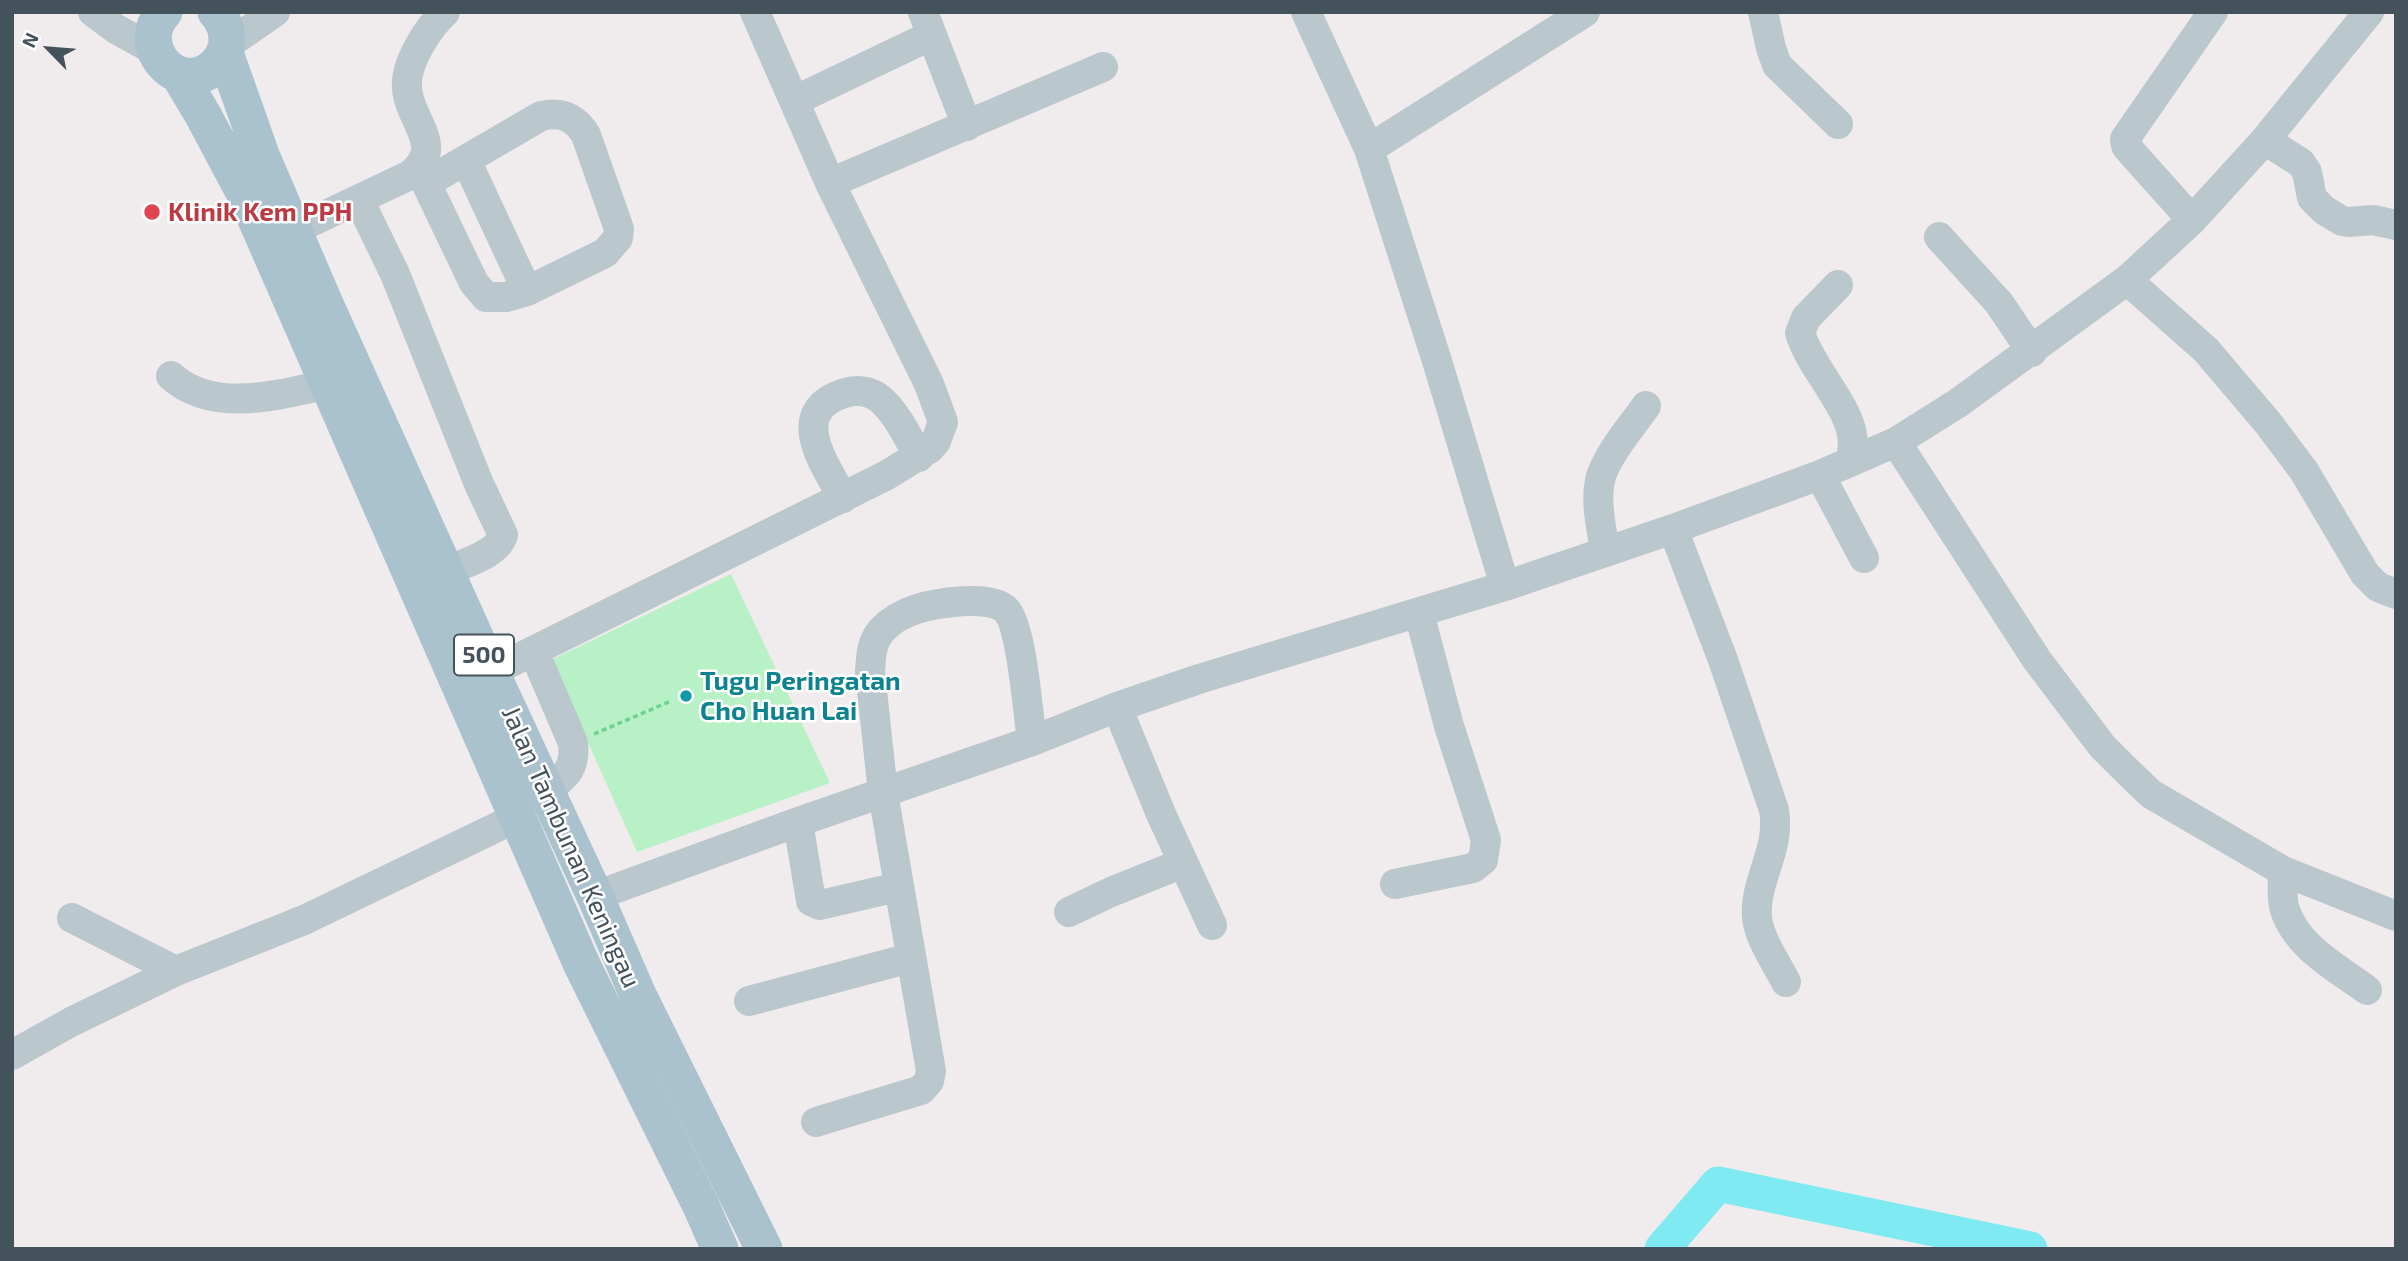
<!DOCTYPE html>
<style>
body{margin:0}
#map{position:relative;width:2408px;height:1261px;overflow:hidden;background:#f0eced;font-family:"Exo 2",sans-serif}
canvas{display:block}
.frame{position:absolute;inset:0;border:14px solid #44535b;pointer-events:none}
.north{position:absolute;left:14px;top:14px;width:70px;height:70px;-webkit-text-stroke:5px #fff;paint-order:stroke;rotate:295deg;font-size:19px;font-weight:700;line-height:28px;text-align:center;color:#44535b}
.north::after{content:'';display:block;margin:auto;width:24px;height:32px;background:#44535b;clip-path:polygon(50% 0,100% 100%,50% 72%,0 100%)}
</style>
<div id="map">
<canvas width="2408" height="1261"></canvas>
<div class="frame"></div>
<div class="north">N</div>
</div>
<script>
const c = document.querySelector('canvas').getContext('2d');
c.lineJoin = 'round';
function fill(path, color) { c.fillStyle = color; c.fill(path, 'evenodd'); }
function stroke(path, color, width, dash) { c.strokeStyle = color; c.lineWidth = width; c.lineCap = dash ? 'butt' : 'round'; c.setLineDash(dash || []); c.stroke(path); }
function drawText(font, color, halo, rows, align = 'center') {
  c.font = font + ' "Exo 2",sans-serif'; c.lineWidth = 5; c.setLineDash([]); c.textBaseline = 'middle'; c.strokeStyle = halo; c.fillStyle = color; for (const [text, x, y, turn = 0] of rows) {
    c.save(); c.translate(x, y); c.rotate((+turn || 0) * Math.PI / 180); c.textAlign = isNaN(turn) ? turn : align; if (halo) c.strokeText(text, 0, 0); c.fillText(text, 0, 0); c.restore();
  }
}
fill(new Path2D(`
 M 731,574 L 830,783 L 637,852 L 551,660 Z`), '#b7f1c5');
stroke(new Path2D(`
 M 1662,1249 L 1718,1184 L 2030,1249`), '#80eaf2', 35);
stroke(new Path2D(`
 M 594,734 L 671,701`), '#6cd292', 3.5, [5, 3.5]);
stroke(new Path2D(`
 M 93,12 L 116,29 L 154,50
 M 923,12 L 967,126
 M 1306,12 L 1369,149 L 1437,361 L 1505,586
 M 1763,12 L 1771,48 L 1777,65 L 1838,124
 M 226,46 L 275,12
 M 794,101 L 932,35
 M 2265,140 L 2301,163 L 2307,172 L 2312,198 L 2324,210 L 2342,221 L 2349,222 L 2373,220 L 2396,225
 M 1369,149 L 1585,12
 M 466,160 L 527,291
 M 419,168 L 426,183 L 474,283 L 486,297 L 506,297 L 527,291 L 605,253 L 618,238 L 619,229 L 586,135 C 575,117 562,111 541,116 L 426,183
 M 830,183 L 1103,67
 M 359,200 L 395,274 L 479,484 L 503,535 C 497,555 464,563 447,571
 M 2192,220 L 2132,153 L 2126,146 L 2125,139 L 2213,12
 M 294,230 L 410,175 C 447,146 409,122 407,88 C 405,63 428,28 445,12
 M 1939,237 L 1999,303 L 2032,352
 M 2127,280 L 2206,350 L 2268,423 L 2304,471 L 2365,574 L 2378,587 L 2396,594
 M 1838,285 L 1806,318 L 1800,333 C 1810,366 1848,405 1852,435 C 1854,444 1852,454 1850,462
 M 171,376 C 213,414 278,395 328,384
 M 1896,442 L 2037,660 L 2102,746 L 2128,772 L 2151,794 L 2283,871 L 2396,916
 M 1820,475 L 1864,558
 M 843,498 C 824,463 786,411 845,393 C 857,389 871,391 880,399 C 897,413 908,438 919,457
 M 1673,529 L 1723,660 L 1774,810 C 1781,851 1754,880 1757,917 C 1759,939 1776,962 1786,982
 M 1605,552 C 1602,530 1595,503 1600,480 C 1606,456 1632,426 1646,406
 M 534,652 L 573,743 C 576,769 565,776 547,791
 M 491,672 L 887,475 L 929,449 L 936,441 L 943,422 L 929,384 L 830,183 L 755,12
 M 1117,707 L 1161,814 L 1212,925
 M 798,822 L 811,901 L 820,905 L 898,887
 M 2283,871 C 2283,884 2281,898 2285,910 C 2297,947 2337,968 2367,990
 M 1395,884 L 1473,868 L 1483,860 L 1486,840 L 1449,726 L 1419,613
 M 595,896 L 798,822 L 1032,741 L 1117,707 L 1199,679 L 1505,586 L 1673,529 L 1820,475 L 1896,442 L 1958,403 L 2127,280 L 2192,220 L 2265,140 L 2369,12
 M 1069,912 L 1111,892 L 1183,863
 M 72,918 L 176,971
 M 749,1001 L 910,958
 M 12,1055 L 71,1022 L 176,971 L 304,920 L 518,817
 M 816,1122 L 921,1090 L 929,1081 L 931,1071 L 883,793 L 870,672 C 871,657 871,643 881,631 C 890,621 904,613 917,609 C 936,603 991,594 1006,610 C 1022,626 1028,715 1032,741`), '#bac7cd', 30);
stroke(new Path2D(`
 M 164,12 C 132,46 179,99 215,66 C 220,61 224,55 226,48 C 229,35 225,22 216,12
 M 225,53 L 261,155 L 325,304 L 491,672 L 595,896 L 638,995 L 764,1249
 M 179,75 L 203,115 L 245,194 L 582,965 L 701,1206 L 720,1249`), '#aac1ce', 37);
for (const [x, y, r, color] of [
 [152,212,9,"#e0444e"],
 [686,696,7,"#0f9aa8"]
]) { const dot = new Path2D(); dot.arc(x, y, r, 0, 2 * Math.PI); c.fillStyle = color; c.fill(dot); stroke(dot, '#fff', 2.5); }
for (const [x, y, w] of [
 [484,655,60]
]) { const box = new Path2D(); box.roundRect(x - w / 2, y - 20.5, w, 41, 5); c.fillStyle = '#fff'; c.fill(box); stroke(box, '#44535b', 2); }
drawText('bold 24px', '#44535b', null, [
 ["500",484,655]
]);
drawText('bold 26px', '#be3a42', '#fff', [
 ["Klinik Kem PPH",168,212]
], 'left');
drawText('bold 26px', '#0d838f', '#fff', [
 ["Tugu Peringatan",700,681],
 ["Cho Huan Lai",700,711]
], 'left');
drawText('26px', '#44535b', '#fff', [
 ["Jalan Tambunan Keningau",571,847,66]
]);
</script>
